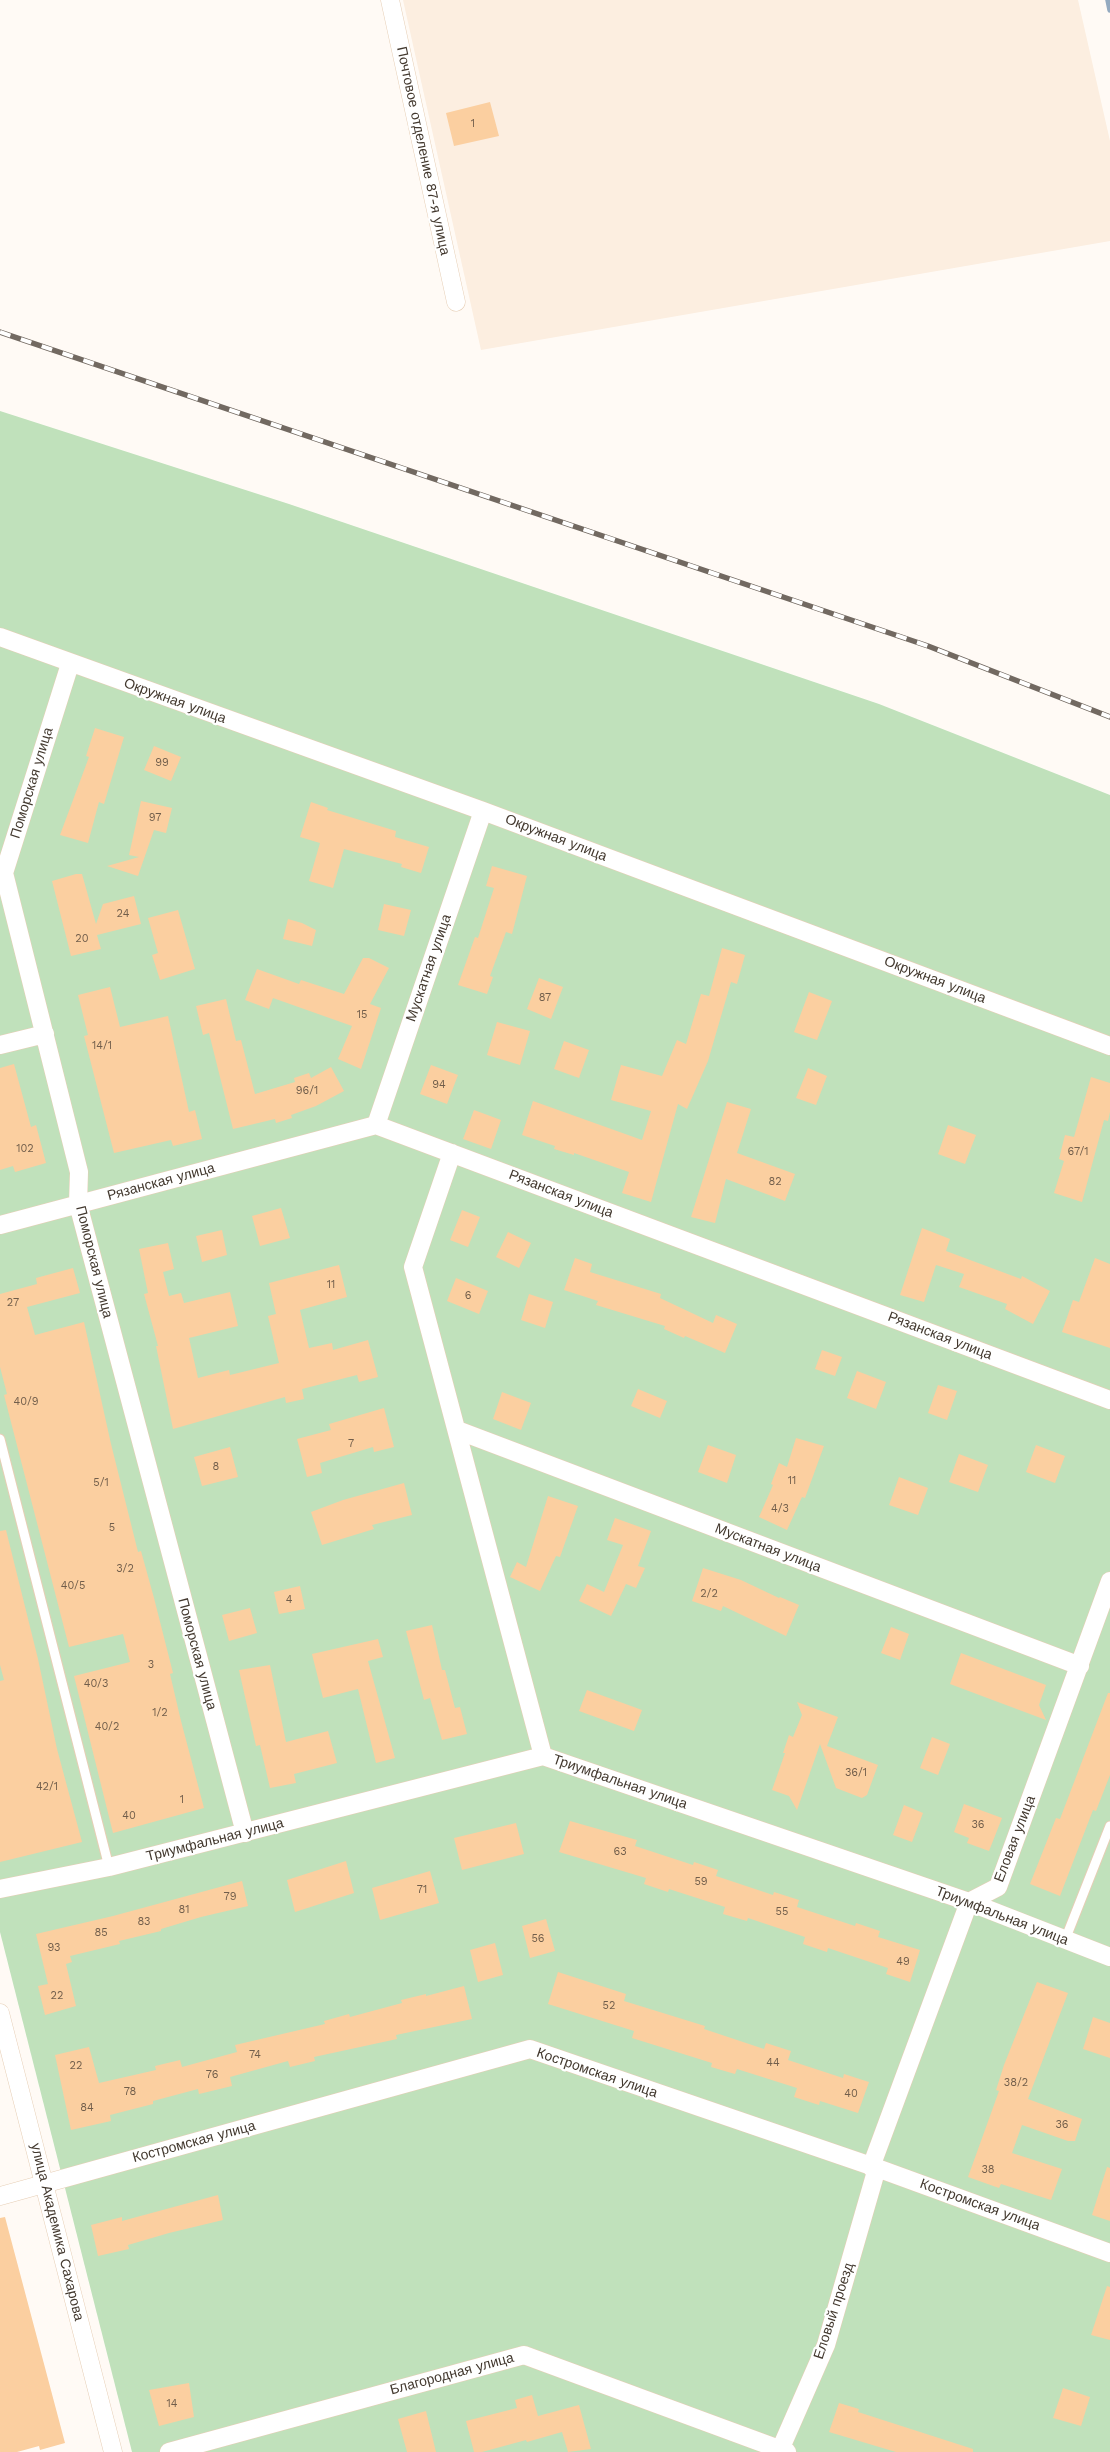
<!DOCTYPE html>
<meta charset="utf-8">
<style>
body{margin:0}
canvas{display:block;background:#fffaf5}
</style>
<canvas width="1110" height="2452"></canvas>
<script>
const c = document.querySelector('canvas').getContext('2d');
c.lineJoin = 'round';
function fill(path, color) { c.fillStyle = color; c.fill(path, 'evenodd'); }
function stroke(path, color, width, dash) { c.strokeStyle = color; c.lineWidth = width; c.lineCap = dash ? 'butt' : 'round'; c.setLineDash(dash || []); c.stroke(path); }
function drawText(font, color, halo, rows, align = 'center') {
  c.font = font + ' "Work Sans",sans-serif'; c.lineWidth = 4.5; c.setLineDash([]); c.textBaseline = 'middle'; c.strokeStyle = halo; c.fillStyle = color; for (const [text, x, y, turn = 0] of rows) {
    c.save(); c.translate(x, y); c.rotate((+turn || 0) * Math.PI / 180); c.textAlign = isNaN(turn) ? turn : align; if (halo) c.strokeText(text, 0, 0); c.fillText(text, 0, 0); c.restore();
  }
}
fill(new Path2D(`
 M 403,0 L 1078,0 L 1110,141 L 1110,241 L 481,350 Z`), '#fceee0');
fill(new Path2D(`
 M 0,411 L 289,504 L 879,704 L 1110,795 L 1110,2452 L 132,2452 L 0,1932 Z`), '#c0e1bb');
stroke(new Path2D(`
 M 1108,0 L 1110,10`), '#94aac0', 5.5);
fill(new Path2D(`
 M 490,102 L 499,136 L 454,146 L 446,113 Z
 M 95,728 L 124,737 L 104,804 L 99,802 L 88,843 L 60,835 L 89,757 L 86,756 Z
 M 154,746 L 181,757 L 171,781 L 144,770 Z
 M 141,801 L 172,808 L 166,833 L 154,830 L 138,876 L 107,866 L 139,857 L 129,855 Z
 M 311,802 L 328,808 L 327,810 L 396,831 L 395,837 L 429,847 L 421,873 L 401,867 L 402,864 L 344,849 L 333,888 L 309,881 L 320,843 L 300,837 Z
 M 492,866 L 527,876 L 512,934 L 506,932 L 490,976 L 493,977 L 487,994 L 458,985 L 475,937 L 478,938 L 494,888 L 486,886 Z
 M 76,874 L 82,874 L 96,924 L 103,904 L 134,896 L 141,924 L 97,935 L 101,949 L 71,956 L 52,881 Z
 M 384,904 L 411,910 L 404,936 L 378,930 Z
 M 178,910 L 195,969 L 160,980 L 152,955 L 158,953 L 148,918 Z
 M 288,919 L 302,923 L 316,930 L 312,946 L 283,939 Z
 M 722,948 L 745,955 L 737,984 L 731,982 L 708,1061 L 687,1109 L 678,1104 L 651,1202 L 622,1193 L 629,1172 L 574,1153 L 574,1155 L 554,1149 L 555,1146 L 522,1135 L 533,1101 L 642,1140 L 651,1111 L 611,1100 L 621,1065 L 662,1076 L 677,1040 L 686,1044 L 701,994 L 709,996 Z
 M 363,958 L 369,958 L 389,968 L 370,1004 L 381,1008 L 361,1069 L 338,1059 L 352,1026 L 273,998 L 269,1009 L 245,1000 L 257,969 L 299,984 L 301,980 L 344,994 Z
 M 539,978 L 563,987 L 551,1019 L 527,1009 Z
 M 110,987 L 120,1027 L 168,1016 L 189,1112 L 195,1110 L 202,1139 L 173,1146 L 171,1140 L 114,1153 L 84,1036 L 88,1035 L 78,995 Z
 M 809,992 L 832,1001 L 817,1040 L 794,1032 Z
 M 226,999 L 236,1041 L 241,1040 L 255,1094 L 295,1082 L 294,1078 L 309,1073 L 311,1078 L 331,1067 L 344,1091 L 316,1106 L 291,1115 L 292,1118 L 276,1123 L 275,1119 L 233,1129 L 209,1033 L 203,1035 L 196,1006 Z
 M 497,1022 L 530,1031 L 520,1065 L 487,1055 Z
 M 564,1041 L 589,1050 L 579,1078 L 554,1069 Z
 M 14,1064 L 31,1127 L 36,1125 L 46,1163 L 15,1172 L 13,1166 L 0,1170 L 0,1068 Z
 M 431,1065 L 458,1075 L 447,1104 L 420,1094 Z
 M 808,1068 L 827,1076 L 816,1105 L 796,1098 Z
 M 1091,1077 L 1110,1083 L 1110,1112 L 1108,1121 L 1104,1120 L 1082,1202 L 1054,1193 L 1064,1161 L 1059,1159 L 1065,1135 L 1074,1137 Z
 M 727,1102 L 751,1109 L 737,1153 L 795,1174 L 785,1201 L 726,1179 L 715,1223 L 691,1217 Z
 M 474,1110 L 501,1120 L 491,1149 L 463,1139 Z
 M 948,1125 L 976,1135 L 965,1164 L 938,1154 Z
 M 281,1208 L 290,1238 L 260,1246 L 252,1216 Z
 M 462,1210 L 480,1217 L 468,1247 L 450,1240 Z
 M 922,1228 L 950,1239 L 946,1251 L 1021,1279 L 1022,1276 L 1050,1291 L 1033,1324 L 1005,1309 L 1007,1304 L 959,1287 L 964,1274 L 936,1265 L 924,1302 L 900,1295 Z
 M 222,1230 L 227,1255 L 202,1262 L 196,1236 Z
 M 508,1232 L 531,1243 L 519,1268 L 496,1257 Z
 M 168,1243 L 174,1269 L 163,1272 L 169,1296 L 181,1293 L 184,1303 L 230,1292 L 238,1326 L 189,1338 L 198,1378 L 229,1370 L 230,1375 L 279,1363 L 268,1316 L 276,1314 L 269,1283 L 339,1265 L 347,1297 L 300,1310 L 309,1348 L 332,1343 L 333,1350 L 368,1340 L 378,1377 L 359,1382 L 357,1375 L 302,1389 L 304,1399 L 286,1403 L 285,1397 L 173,1429 L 156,1346 L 158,1346 L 144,1294 L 148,1293 L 139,1249 Z
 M 575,1258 L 592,1264 L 590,1272 L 661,1294 L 660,1298 L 713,1323 L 716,1315 L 737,1324 L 725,1353 L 685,1336 L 684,1338 L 664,1329 L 665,1326 L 596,1305 L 598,1301 L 564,1290 Z
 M 1095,1258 L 1110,1264 L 1110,1348 L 1062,1332 L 1073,1300 L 1079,1302 Z
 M 73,1268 L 80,1293 L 27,1307 L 35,1335 L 84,1322 L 111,1444 L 138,1552 L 141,1551 L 154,1598 L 173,1673 L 170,1674 L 181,1721 L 204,1808 L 113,1833 L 74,1676 L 130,1662 L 123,1634 L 69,1647 L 4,1395 L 7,1394 L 0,1367 L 0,1294 L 37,1284 L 36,1278 Z
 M 456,1278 L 488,1291 L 479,1314 L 447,1301 Z
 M 529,1294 L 553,1302 L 545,1328 L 521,1320 Z
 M 822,1350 L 842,1357 L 835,1376 L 815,1369 Z
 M 857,1371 L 886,1382 L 876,1409 L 847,1398 Z
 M 938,1385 L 957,1391 L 947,1420 L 928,1413 Z
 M 638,1389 L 667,1401 L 660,1418 L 631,1406 Z
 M 502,1392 L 531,1403 L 521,1430 L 493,1419 Z
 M 384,1408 L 394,1447 L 374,1452 L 373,1447 L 320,1463 L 322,1473 L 307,1477 L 297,1439 L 331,1430 L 329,1424 Z
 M 796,1438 L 824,1446 L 805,1498 L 802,1497 L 787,1530 L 759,1517 L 773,1485 L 771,1484 L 779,1463 L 787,1467 Z
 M 708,1445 L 736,1455 L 727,1483 L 698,1472 Z
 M 1036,1445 L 1065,1456 L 1055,1483 L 1026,1472 Z
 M 230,1447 L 238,1477 L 202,1486 L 194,1457 Z
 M 959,1454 L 988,1465 L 978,1492 L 949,1482 Z
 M 899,1477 L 928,1488 L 918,1515 L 889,1505 Z
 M 404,1483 L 412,1515 L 372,1525 L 374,1529 L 322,1545 L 311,1512 L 343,1500 Z
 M 548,1496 L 578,1506 L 560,1557 L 556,1556 L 540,1591 L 510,1577 L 517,1562 L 526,1567 Z
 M 615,1518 L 651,1531 L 638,1566 L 645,1568 L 636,1588 L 626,1584 L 611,1616 L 579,1601 L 587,1584 L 604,1592 L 623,1545 L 607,1540 Z
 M 6,1530 L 38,1659 L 57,1749 L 82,1842 L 0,1862 L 0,1681 L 4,1680 L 0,1665 L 0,1531 Z
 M 703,1568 L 741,1580 L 779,1598 L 780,1597 L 799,1605 L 786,1636 L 723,1606 L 721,1611 L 692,1601 Z
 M 300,1586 L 305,1609 L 279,1614 L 274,1592 Z
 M 250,1608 L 257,1633 L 229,1641 L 222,1615 Z
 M 432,1625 L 442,1670 L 445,1670 L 455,1708 L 460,1707 L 467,1734 L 442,1740 L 430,1698 L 424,1700 L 406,1631 Z
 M 891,1627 L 909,1634 L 900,1660 L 881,1653 Z
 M 378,1639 L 383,1657 L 368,1661 L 395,1758 L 376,1763 L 358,1689 L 323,1698 L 312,1654 Z
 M 961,1653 L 1046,1685 L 1039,1705 L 1046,1720 L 950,1684 Z
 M 270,1665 L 286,1742 L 328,1731 L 337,1763 L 294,1774 L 296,1783 L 270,1788 L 260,1745 L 256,1746 L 239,1670 Z
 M 587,1690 L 642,1710 L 634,1731 L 579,1711 Z
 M 1108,1693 L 1110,1693 L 1110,1775 L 1096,1811 L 1093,1810 L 1060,1896 L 1030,1884 L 1056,1818 L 1060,1819 Z
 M 797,1702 L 838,1717 L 827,1746 L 878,1765 L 867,1795 L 862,1798 L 836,1788 L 820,1744 L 797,1810 L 789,1796 L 772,1790 L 785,1753 L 783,1753 L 789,1735 L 793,1737 L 802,1715 Z
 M 932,1737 L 950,1744 L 938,1775 L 920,1768 Z
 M 964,1804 L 1002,1818 L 989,1851 L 967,1843 L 969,1838 L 954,1832 Z
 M 904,1805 L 923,1813 L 912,1842 L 893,1835 Z
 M 570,1821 L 637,1840 L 635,1846 L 693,1865 L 694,1862 L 718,1870 L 716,1876 L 773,1895 L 774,1892 L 799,1900 L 797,1907 L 855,1926 L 856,1923 L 880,1931 L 878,1937 L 920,1950 L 910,1982 L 886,1974 L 888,1968 L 828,1948 L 827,1952 L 803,1944 L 805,1937 L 748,1918 L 747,1921 L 723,1914 L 725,1907 L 669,1889 L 668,1892 L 644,1884 L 646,1878 L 559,1852 Z
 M 516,1823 L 524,1854 L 462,1870 L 454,1838 Z
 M 346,1861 L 354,1893 L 295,1912 L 287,1880 Z
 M 430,1871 L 439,1903 L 380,1920 L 372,1888 Z
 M 242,1881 L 248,1906 L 201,1917 L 161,1929 L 161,1931 L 119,1941 L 120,1944 L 70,1956 L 72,1962 L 66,1964 L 76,2006 L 45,2015 L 38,1986 L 48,1984 L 36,1934 L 113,1916 Z
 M 546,1919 L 555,1951 L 530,1958 L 522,1926 Z
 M 495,1943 L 503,1975 L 478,1982 L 470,1950 Z
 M 558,1972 L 626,1994 L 624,2001 L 705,2026 L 704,2029 L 764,2049 L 766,2043 L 791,2051 L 788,2060 L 843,2078 L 844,2074 L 869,2082 L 858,2113 L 820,2101 L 819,2105 L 794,2097 L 797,2088 L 737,2069 L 735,2074 L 711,2067 L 712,2063 L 632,2038 L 634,2031 L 548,2004 Z
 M 1037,1982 L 1068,1993 L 1028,2099 L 1082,2119 L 1075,2141 L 1068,2141 L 1022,2125 L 1012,2153 L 1062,2169 L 1051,2200 L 1001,2184 L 999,2188 L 968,2177 L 999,2091 L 996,2090 L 1004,2065 Z
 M 464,1986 L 472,2019 L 396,2035 L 397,2039 L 314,2057 L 315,2061 L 290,2067 L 288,2061 L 230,2077 L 232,2086 L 199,2094 L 198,2089 L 153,2101 L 153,2104 L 110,2115 L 111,2121 L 71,2130 L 55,2055 L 89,2047 L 99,2083 L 156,2070 L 155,2066 L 180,2060 L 182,2067 L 237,2052 L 235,2045 L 325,2024 L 324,2021 L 349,2014 L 350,2017 L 402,2003 L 401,2000 L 426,1994 L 426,1996 Z
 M 1093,2017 L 1110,2023 L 1110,2058 L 1083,2049 Z
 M 1107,2167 L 1110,2168 L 1110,2221 L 1092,2215 Z
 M 218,2195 L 223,2220 L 169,2233 L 128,2245 L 129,2249 L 98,2256 L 91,2225 L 122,2217 L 122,2221 Z
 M 5,2217 L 65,2443 L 40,2450 L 39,2446 L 17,2452 L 0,2452 L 0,2218 Z
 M 1107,2286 L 1110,2287 L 1110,2340 L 1091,2335 Z
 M 189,2383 L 194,2417 L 159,2426 L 149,2390 Z
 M 1063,2388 L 1090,2397 L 1081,2426 L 1053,2418 Z
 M 532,2395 L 538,2416 L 579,2405 L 591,2449 L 568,2452 L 562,2432 L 527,2442 L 526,2440 L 482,2452 L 474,2452 L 466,2421 L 517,2408 L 515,2400 Z
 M 839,2403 L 859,2409 L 858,2412 L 973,2449 L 973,2452 L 896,2452 L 829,2432 Z
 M 426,2411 L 436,2452 L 407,2452 L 398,2419 Z`), '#fbcfa0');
const lane = new Path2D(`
 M 0,1439 L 109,1867
 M 1065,1940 L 1110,1826`);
const street = new Path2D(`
 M 390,0 L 456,302
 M 0,637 L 483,811 L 1110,1046
 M 70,664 L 4,873 L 79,1172 L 78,1204 L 245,1833
 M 0,1045 L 45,1034
 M 376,1125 L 483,811
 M 452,1153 L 413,1267 L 543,1756
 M 0,1225 L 376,1125 L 1110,1400
 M 457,1430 L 1080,1666
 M 0,1889 L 109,1867 L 543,1756 L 969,1902 L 1110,1957
 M 0,2013 L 113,2452
 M 871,2167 L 969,1902 L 998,1887 L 1110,1581
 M 0,2196 L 530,2049 L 877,2168 L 1110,2253
 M 780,2450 L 826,2345 L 877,2168
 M 169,2452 L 524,2355 L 787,2452`);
stroke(lane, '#e6ceb5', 11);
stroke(street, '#e6ceb5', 19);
stroke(lane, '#fff', 9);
stroke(street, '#fff', 18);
const rail = new Path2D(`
 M 0,332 L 928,646 L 1110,717`);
stroke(rail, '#726961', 5.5);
stroke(rail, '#fff', 4, [11]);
drawText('11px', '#715e4b', null, [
 ["1",473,124],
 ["99",162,763],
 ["97",155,818],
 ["24",123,914],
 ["20",82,939],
 ["87",545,998],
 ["15",362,1015],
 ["14/1",102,1046],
 ["94",439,1085],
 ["96/1",307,1091],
 ["102",25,1149],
 ["67/1",1078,1152],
 ["82",775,1182],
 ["11",331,1285],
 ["6",468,1296],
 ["27",13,1303],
 ["40/9",26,1402],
 ["7",351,1444],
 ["8",216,1467],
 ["11",792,1481],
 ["5/1",101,1483],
 ["4/3",780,1509],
 ["5",112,1528],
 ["3/2",125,1569],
 ["40/5",73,1586],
 ["2/2",709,1594],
 ["4",289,1600],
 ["3",151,1665],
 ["40/3",96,1684],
 ["1/2",160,1713],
 ["40/2",107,1727],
 ["36/1",856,1773],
 ["42/1",47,1787],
 ["1",182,1800],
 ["40",129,1816],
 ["36",978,1825],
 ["63",620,1852],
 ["59",701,1882],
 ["71",422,1890],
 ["79",230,1897],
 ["81",184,1910],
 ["55",782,1912],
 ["83",144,1922],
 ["85",101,1933],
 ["56",538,1939],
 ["93",54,1948],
 ["49",903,1962],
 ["22",57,1996],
 ["52",609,2006],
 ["74",255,2055],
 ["44",773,2063],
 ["22",76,2066],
 ["76",212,2075],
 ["38/2",1016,2083],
 ["78",130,2092],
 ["40",851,2094],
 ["84",87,2108],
 ["36",1062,2125],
 ["38",988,2170],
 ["14",172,2404]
]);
drawText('14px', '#43392f', '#fff', [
 ["Почтовое отделение 87-я улица",423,151,78],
 ["Окружная улица",175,701,20],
 ["Поморская улица",32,783,-73],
 ["Окружная улица",556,838,21],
 ["Мускатная улица",429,968,-71],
 ["Окружная улица",935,980,21],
 ["Рязанская улица",161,1182,-15],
 ["Рязанская улица",561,1194,21],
 ["Поморская улица",94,1262,76],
 ["Рязанская улица",940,1336,21],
 ["Мускатная улица",768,1548,21],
 ["Поморская улица",197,1654,75],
 ["Триумфальная улица",620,1782,19],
 ["Еловая улица",1015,1839,-69],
 ["Триумфальная улица",215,1840,-14],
 ["Триумфальная улица",1002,1916,21],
 ["Костромская улица",597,2073,19],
 ["Костромская улица",194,2142,-15],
 ["Костромская улица",980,2205,20],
 ["улица Академика Сахарова",57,2232,76],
 ["Еловый проезд",834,2311,-72],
 ["Благородная улица",452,2374,-15]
]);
</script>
